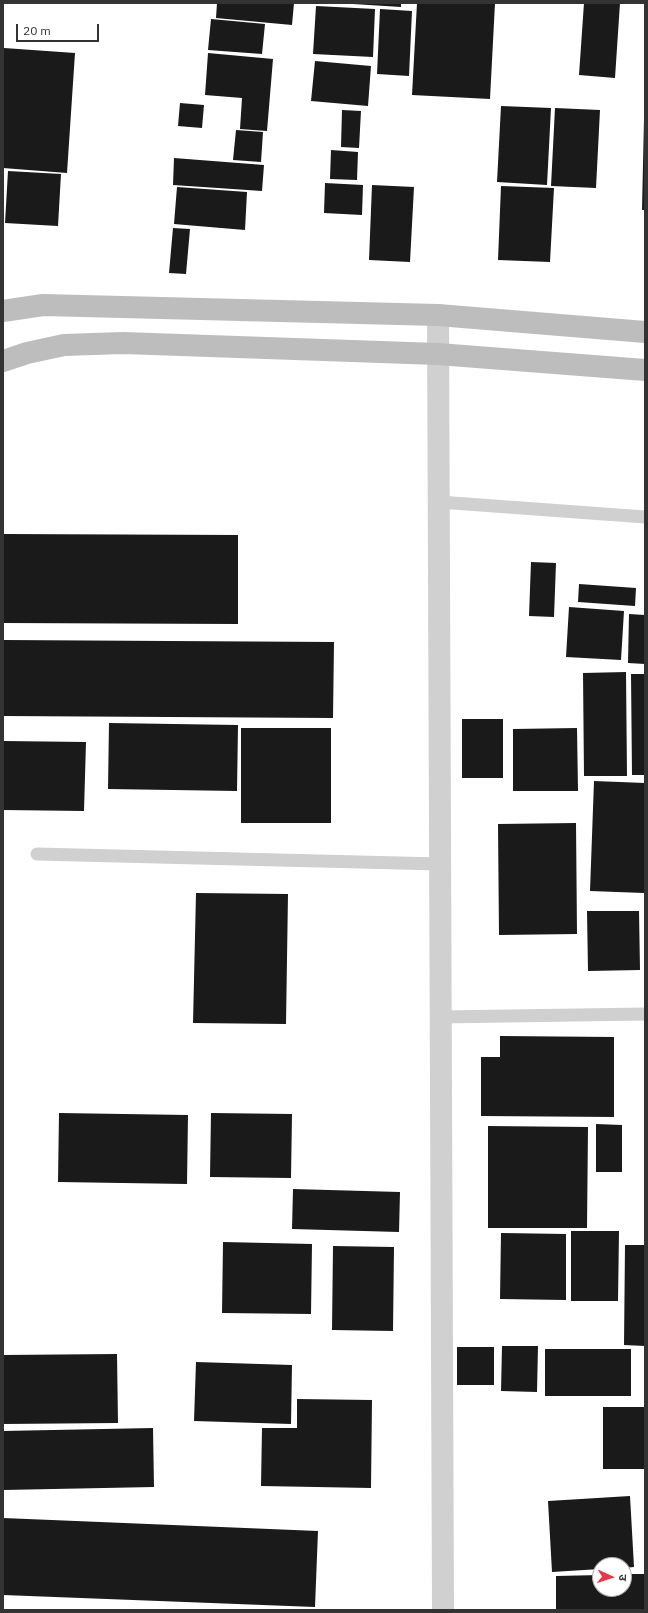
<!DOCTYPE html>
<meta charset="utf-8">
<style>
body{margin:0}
#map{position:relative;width:648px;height:1613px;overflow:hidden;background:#fff;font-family:"IBM Plex Sans","Noto Sans Devanagari",sans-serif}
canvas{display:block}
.frame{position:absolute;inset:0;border:4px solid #333;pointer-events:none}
.north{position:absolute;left:592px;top:1557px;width:40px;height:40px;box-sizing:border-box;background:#fff;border:1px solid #adadad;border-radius:50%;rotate:93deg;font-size:11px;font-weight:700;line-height:16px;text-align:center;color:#333}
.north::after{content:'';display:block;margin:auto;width:14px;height:18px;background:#e63946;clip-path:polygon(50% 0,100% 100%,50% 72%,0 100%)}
.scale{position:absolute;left:16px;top:24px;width:83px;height:18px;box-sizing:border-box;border:2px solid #333;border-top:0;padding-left:5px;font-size:12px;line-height:14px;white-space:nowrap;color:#333;-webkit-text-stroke:3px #fff;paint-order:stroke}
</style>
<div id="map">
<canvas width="648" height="1613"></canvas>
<div class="frame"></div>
<div class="north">उ</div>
<div class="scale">20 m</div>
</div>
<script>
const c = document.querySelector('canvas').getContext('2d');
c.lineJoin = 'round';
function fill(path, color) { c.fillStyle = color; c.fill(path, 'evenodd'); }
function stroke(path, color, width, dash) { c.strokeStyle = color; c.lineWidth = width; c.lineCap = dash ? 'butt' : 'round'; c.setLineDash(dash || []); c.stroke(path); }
fill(new Path2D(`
 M 217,3 L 294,3 L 292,25 L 216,18 Z
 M 353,3 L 401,3 L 401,7 L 353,4 Z
 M 417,3 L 495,3 L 490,99 L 412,95 Z
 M 584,3 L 620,3 L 615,78 L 579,75 Z
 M 316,6 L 375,9 L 373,57 L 313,54 Z
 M 380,9 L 412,11 L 409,76 L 377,74 Z
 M 211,19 L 265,24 L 262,54 L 208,50 Z
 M 4,48 L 75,53 L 67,173 L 3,168 Z
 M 208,53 L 273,59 L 267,131 L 240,129 L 242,98 L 205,95 Z
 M 315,61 L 371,66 L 368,106 L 311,101 Z
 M 180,103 L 204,105 L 202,128 L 178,126 Z
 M 501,106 L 551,108 L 547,185 L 497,182 Z
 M 555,108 L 600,110 L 596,188 L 551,186 Z
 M 342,110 L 361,111 L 359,148 L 341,147 Z
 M 644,119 L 645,119 L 645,210 L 642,210 Z
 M 236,130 L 263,132 L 261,162 L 233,160 Z
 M 331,150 L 358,152 L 357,180 L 330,179 Z
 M 174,158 L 264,165 L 262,191 L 173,185 Z
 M 8,171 L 61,174 L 58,226 L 5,223 Z
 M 325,183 L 363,185 L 362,215 L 324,213 Z
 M 372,185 L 414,187 L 410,262 L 369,260 Z
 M 501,186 L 554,188 L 550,262 L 498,260 Z
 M 177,187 L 247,192 L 245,230 L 174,224 Z
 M 173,228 L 190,229 L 186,274 L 169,273 Z
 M 3,534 L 238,535 L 238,624 L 3,623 Z
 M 531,562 L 556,563 L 554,617 L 529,616 Z
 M 579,584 L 636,588 L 635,606 L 578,602 Z
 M 569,607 L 624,611 L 621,660 L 566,657 Z
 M 629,614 L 645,615 L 645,664 L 628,663 Z
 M 3,640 L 334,642 L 333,718 L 3,716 Z
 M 626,672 L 627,776 L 584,776 L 583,673 Z
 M 631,674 L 645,674 L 645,775 L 632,775 Z
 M 462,719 L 503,719 L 503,778 L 462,778 Z
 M 109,723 L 238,725 L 237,791 L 108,789 Z
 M 241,728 L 331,728 L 331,823 L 241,823 Z
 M 577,728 L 578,791 L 513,791 L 513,729 Z
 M 3,741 L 86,742 L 84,811 L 3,810 Z
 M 594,781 L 645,783 L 644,893 L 590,891 Z
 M 576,823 L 577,934 L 499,935 L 498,824 Z
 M 196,893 L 288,894 L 286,1024 L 193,1023 Z
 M 587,911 L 639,911 L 640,970 L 588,971 Z
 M 500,1036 L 614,1037 L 614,1117 L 481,1116 L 481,1057 L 500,1057 Z
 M 59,1113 L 188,1115 L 187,1184 L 58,1182 Z
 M 211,1113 L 292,1114 L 291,1178 L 210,1177 Z
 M 596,1124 L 622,1125 L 622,1172 L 596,1172 Z
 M 488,1126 L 588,1127 L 587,1228 L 488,1228 Z
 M 293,1189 L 400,1192 L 399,1232 L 292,1229 Z
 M 571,1231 L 619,1231 L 618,1301 L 571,1301 Z
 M 501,1233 L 566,1234 L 566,1300 L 500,1299 Z
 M 223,1242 L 312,1244 L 311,1314 L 222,1313 Z
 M 625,1245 L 645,1245 L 645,1346 L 624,1345 Z
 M 333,1246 L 394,1247 L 393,1331 L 332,1330 Z
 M 502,1346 L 538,1346 L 537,1392 L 501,1391 Z
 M 457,1347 L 494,1347 L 494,1385 L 457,1385 Z
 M 545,1349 L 631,1349 L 631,1396 L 545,1396 Z
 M 117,1354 L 118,1423 L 3,1424 L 3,1355 Z
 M 196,1362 L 292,1365 L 291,1424 L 194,1421 Z
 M 297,1399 L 372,1400 L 371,1488 L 261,1486 L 262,1428 L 297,1428 Z
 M 603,1407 L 645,1407 L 645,1469 L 603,1469 Z
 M 153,1428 L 154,1487 L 3,1490 L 3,1431 Z
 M 630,1496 L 634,1567 L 624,1568 L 624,1565 L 600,1565 L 600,1569 L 552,1572 L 548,1501 Z
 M 3,1518 L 318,1531 L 315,1607 L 3,1595 Z
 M 624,1574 L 645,1574 L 645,1610 L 556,1610 L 556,1576 L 600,1575 L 600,1589 L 624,1589 Z`), '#1a1a1a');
stroke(new Path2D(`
 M 439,502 L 645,517
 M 37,854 L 440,864
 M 440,1017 L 645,1014`), '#d0d0d0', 13);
stroke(new Path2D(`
 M 438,315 L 443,1610`), '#d0d0d0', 22);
stroke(new Path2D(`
 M 3,311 L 43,305 L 438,315 L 645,332
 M 3,361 L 27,353 L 64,345 L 123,343 L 438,354 L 645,370`), '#bdbdbd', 22);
</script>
